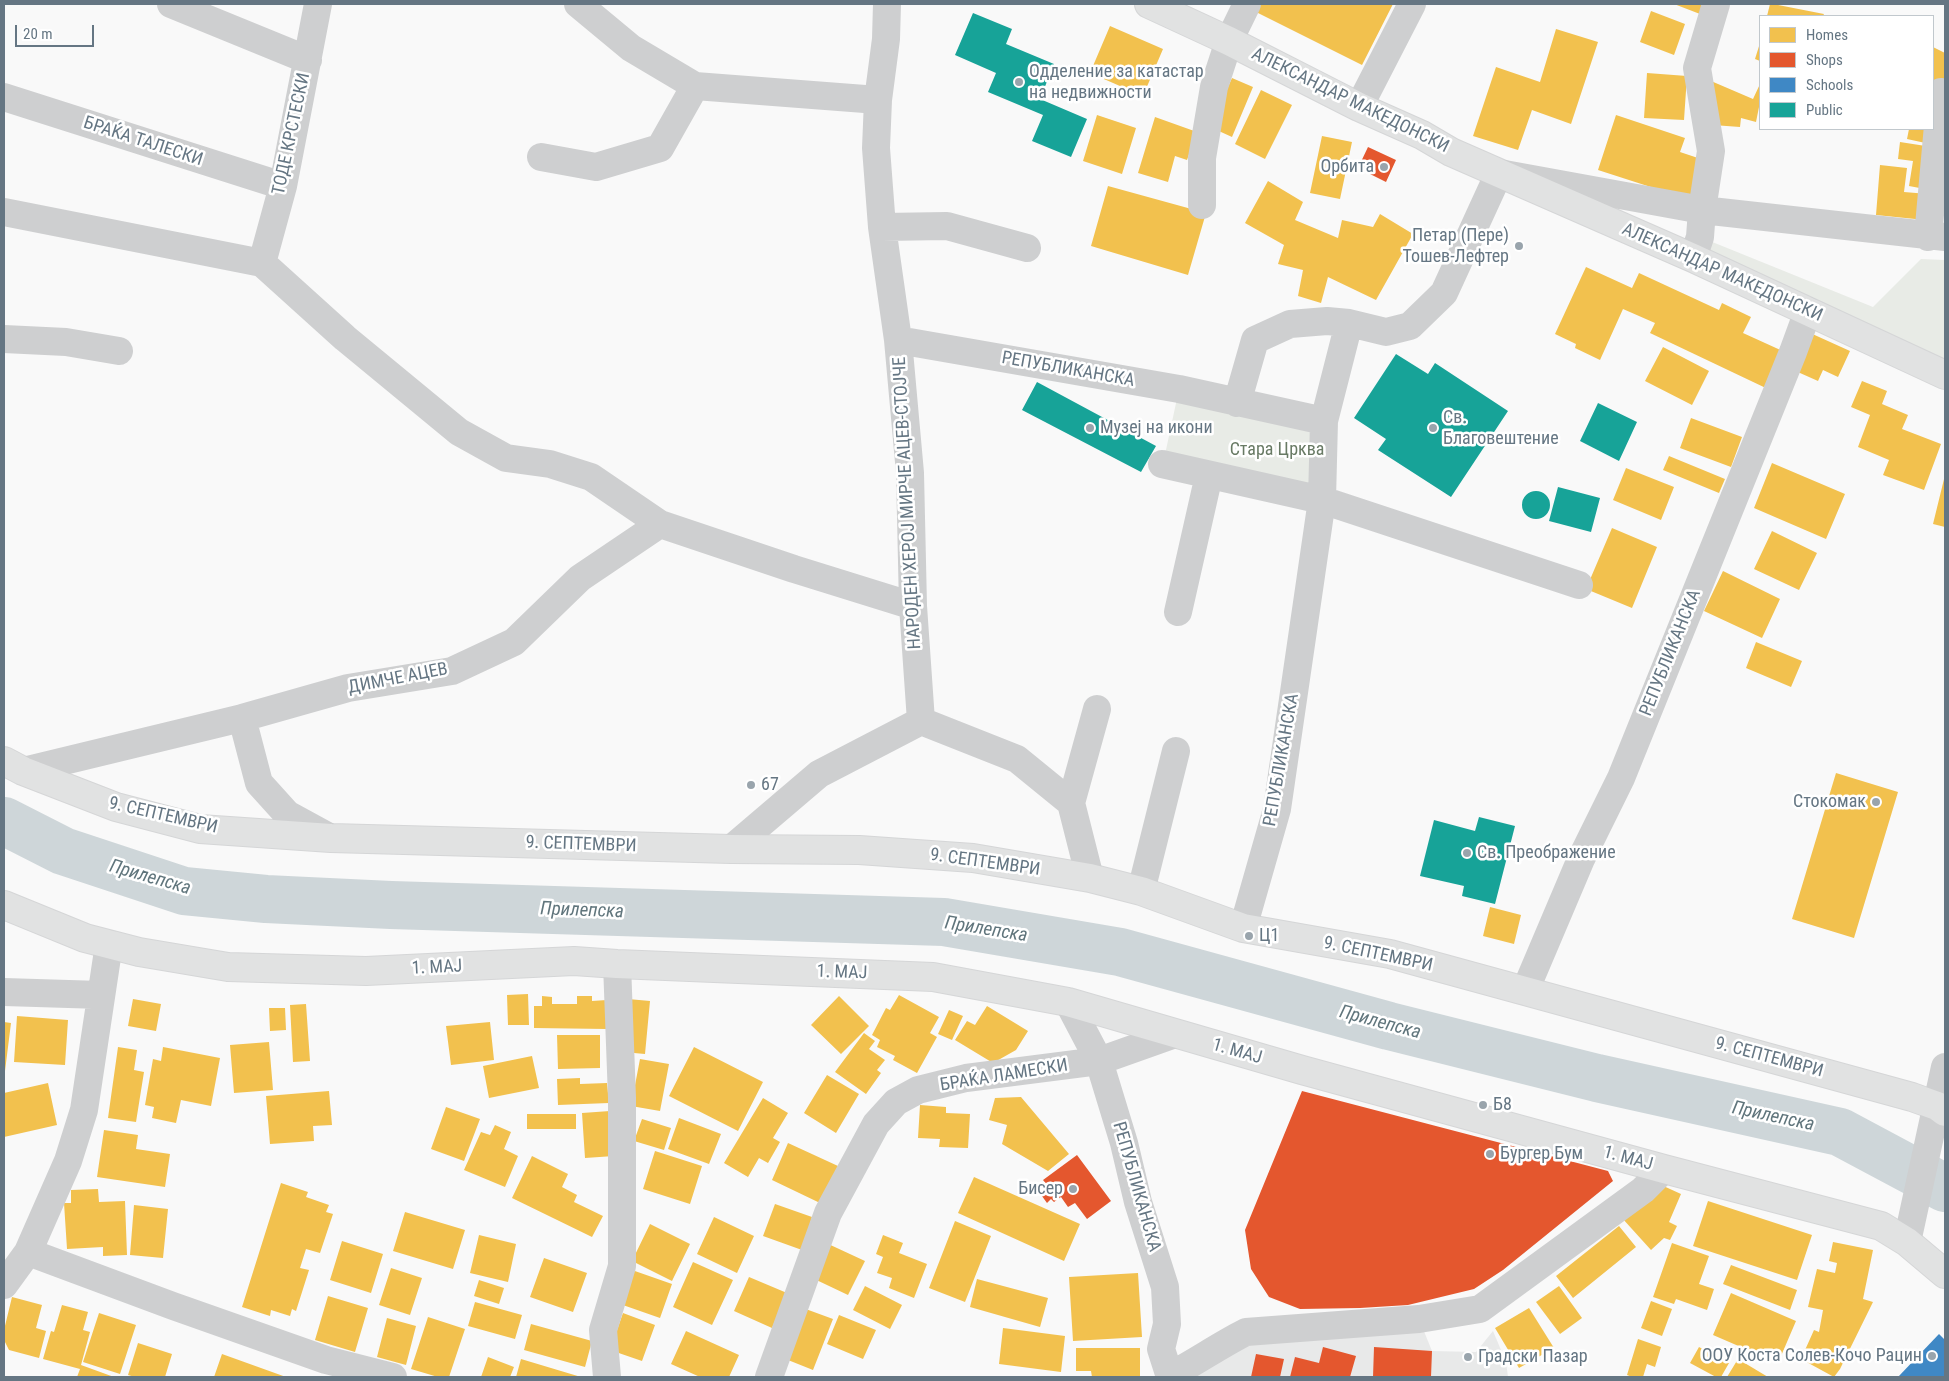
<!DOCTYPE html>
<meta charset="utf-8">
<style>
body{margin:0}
#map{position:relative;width:1949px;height:1381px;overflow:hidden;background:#f9f9f9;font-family:"Roboto Condensed",sans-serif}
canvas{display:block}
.frame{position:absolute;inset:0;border:5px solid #657683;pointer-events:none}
.legend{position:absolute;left:1759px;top:15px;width:175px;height:115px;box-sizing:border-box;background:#fff;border:1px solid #c1c8cd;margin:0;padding:6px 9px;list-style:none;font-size:15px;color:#657683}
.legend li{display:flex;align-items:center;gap:10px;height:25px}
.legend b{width:25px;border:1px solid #c1c8cd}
.scale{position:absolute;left:15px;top:25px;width:79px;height:22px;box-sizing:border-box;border:2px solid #657683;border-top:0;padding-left:6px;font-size:15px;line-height:18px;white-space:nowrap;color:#657683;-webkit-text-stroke:4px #fff;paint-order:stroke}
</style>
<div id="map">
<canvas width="1949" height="1381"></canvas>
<div class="frame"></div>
<ul class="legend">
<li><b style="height:14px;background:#f2c14e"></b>Homes</li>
<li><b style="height:14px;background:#e4572e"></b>Shops</li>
<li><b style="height:14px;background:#3f88c5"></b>Schools</li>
<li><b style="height:14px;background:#17a398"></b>Public</li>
</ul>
<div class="scale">20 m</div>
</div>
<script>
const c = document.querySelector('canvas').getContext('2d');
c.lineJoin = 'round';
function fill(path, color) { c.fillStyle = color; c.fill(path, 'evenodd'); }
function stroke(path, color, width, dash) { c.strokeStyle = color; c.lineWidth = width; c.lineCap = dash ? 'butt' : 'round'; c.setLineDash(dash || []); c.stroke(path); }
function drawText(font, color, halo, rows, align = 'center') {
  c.font = font + ' "Roboto Condensed",sans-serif'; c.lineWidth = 5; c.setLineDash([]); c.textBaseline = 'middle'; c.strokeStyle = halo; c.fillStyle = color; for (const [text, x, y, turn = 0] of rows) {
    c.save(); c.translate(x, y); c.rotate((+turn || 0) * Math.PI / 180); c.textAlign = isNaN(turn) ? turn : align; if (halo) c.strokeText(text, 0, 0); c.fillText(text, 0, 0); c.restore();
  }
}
fill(new Path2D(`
 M 1419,1319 L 1432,1351 L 1476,1352 L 1493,1331 L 1506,1362 L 1508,1377 L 1170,1377 L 1221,1345 Z`), '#e8e9e9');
fill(new Path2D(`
 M 1700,237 L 1873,307 L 1921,259 L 1945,260 L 1945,375 L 1693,258 Z
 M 1179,389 L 1324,421 L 1322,500 L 1163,464 Z`), '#e8ebe6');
fill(new Path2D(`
 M 1253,4 L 1393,4 L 1362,65 L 1250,9 Z
 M 1674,4 L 1703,4 L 1700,14 Z
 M 1770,4 L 1773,4 L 1824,14 L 1823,16 L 1767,16 Z
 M 1651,11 L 1685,24 L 1674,55 L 1640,42 Z
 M 1110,26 L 1163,49 L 1143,96 L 1090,73 Z
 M 1556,29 L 1598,42 L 1571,124 L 1532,110 L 1518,150 L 1473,136 L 1496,67 L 1540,82 Z
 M 1760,43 L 1760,61 L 1755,59 Z
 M 1933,47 L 1945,53 L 1945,91 L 1933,85 Z
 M 1647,73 L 1687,76 L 1684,120 L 1644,118 Z
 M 1232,78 L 1253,87 L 1232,137 L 1210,127 Z
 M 1711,81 L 1753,99 L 1760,84 L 1760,102 L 1756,122 L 1741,118 L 1740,127 L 1713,125 Z
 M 1261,90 L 1292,105 L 1265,159 L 1235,144 Z
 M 1097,115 L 1136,128 L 1122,174 L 1083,161 Z
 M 1616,115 L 1685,138 L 1680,152 L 1707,161 L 1694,201 L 1598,170 Z
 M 1155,117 L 1197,132 L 1187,160 L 1175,156 L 1168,182 L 1138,173 Z
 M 1909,129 L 1933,129 L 1930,144 L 1907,139 Z
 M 1322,136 L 1352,142 L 1340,199 L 1310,193 Z
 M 1900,142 L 1932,147 L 1925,189 L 1909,186 L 1913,161 L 1898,159 Z
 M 1880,165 L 1907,168 L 1904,192 L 1928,194 L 1925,220 L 1876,215 Z
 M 1268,181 L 1303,202 L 1295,220 L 1338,238 L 1342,220 L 1373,227 L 1380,214 L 1413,234 L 1376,300 L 1328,277 L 1321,303 L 1298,296 L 1303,270 L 1278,264 L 1284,245 L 1245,223 Z
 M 1108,186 L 1206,213 L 1188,275 L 1091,246 Z
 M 1586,267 L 1632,288 L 1639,273 L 1719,310 L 1722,303 L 1751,317 L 1743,333 L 1787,353 L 1770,390 L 1650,333 L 1655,323 L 1623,309 L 1600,360 L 1575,348 L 1576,344 L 1555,334 Z
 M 1808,332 L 1850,351 L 1838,377 L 1823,370 L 1818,381 L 1791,369 Z
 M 1663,347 L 1709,371 L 1692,405 L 1645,381 Z
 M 1862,381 L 1887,391 L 1882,404 L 1908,415 L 1902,429 L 1941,444 L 1924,490 L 1883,475 L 1889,460 L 1858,447 L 1870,415 L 1851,407 Z
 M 1691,418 L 1742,437 L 1731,467 L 1680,448 Z
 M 1669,456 L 1725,479 L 1719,493 L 1663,470 Z
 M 1772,463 L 1845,494 L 1826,539 L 1754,508 Z
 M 1626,468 L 1674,487 L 1661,520 L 1613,500 Z
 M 1945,475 L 1945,527 L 1933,524 Z
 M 1612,528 L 1657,547 L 1632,608 L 1586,589 Z
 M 1772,531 L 1817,553 L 1799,590 L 1754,569 Z
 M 1723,571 L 1780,599 L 1762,638 L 1704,611 Z
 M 1756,642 L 1802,661 L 1791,687 L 1746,668 Z
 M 1836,773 L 1898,792 L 1854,938 L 1792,919 Z
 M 1490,907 L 1521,915 L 1514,944 L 1483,936 Z
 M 528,994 L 529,1025 L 508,1025 L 507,995 Z
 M 899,995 L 939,1017 L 930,1033 L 937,1037 L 917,1073 L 893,1060 L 895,1056 L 877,1047 L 880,1040 L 872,1035 L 886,1008 L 890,1010 Z
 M 542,996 L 552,997 L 552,1004 L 577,1004 L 577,996 L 592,996 L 592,1001 L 607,1000 L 607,1029 L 534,1028 L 534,1006 L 542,1006 Z
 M 839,996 L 869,1026 L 841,1054 L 811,1025 Z
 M 133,999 L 161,1004 L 156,1031 L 128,1026 Z
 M 628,999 L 650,1001 L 645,1054 L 623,1052 Z
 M 306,1004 L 310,1061 L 293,1062 L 290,1005 Z
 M 987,1006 L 1028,1031 L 1016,1050 L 993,1063 L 955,1040 L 967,1021 L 975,1025 Z
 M 269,1008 L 285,1008 L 286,1030 L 270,1031 Z
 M 949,1010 L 963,1016 L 952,1040 L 938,1034 Z
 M 17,1016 L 68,1020 L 65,1065 L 14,1062 Z
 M 4,1022 L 11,1023 L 5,1071 L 4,1071 Z
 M 490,1022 L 494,1060 L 451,1065 L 446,1026 Z
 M 864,1033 L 875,1041 L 869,1049 L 885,1060 L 877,1070 L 881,1073 L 866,1094 L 835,1072 Z
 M 557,1035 L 600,1035 L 600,1068 L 558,1069 Z
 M 269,1042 L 273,1090 L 234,1093 L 230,1045 Z
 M 118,1047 L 137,1050 L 134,1070 L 144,1072 L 136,1122 L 108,1118 Z
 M 163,1047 L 220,1058 L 211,1106 L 181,1100 L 176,1123 L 152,1118 L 154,1107 L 145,1105 L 153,1059 L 161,1061 Z
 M 694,1047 L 763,1082 L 738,1131 L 669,1096 Z
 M 532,1056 L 539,1088 L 489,1098 L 483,1066 Z
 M 640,1059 L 669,1064 L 660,1111 L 631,1106 Z
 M 827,1075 L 859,1094 L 836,1133 L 804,1113 Z
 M 580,1078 L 580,1084 L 607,1083 L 609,1103 L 558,1105 L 557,1079 Z
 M 48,1083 L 57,1125 L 4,1137 L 4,1093 Z
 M 329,1091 L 332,1125 L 313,1126 L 314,1141 L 270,1144 L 266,1096 Z
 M 1021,1097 L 1069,1154 L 1048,1171 L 1002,1144 L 1007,1125 L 989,1120 L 995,1098 Z
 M 763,1098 L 788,1113 L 773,1138 L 780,1142 L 768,1163 L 759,1158 L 748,1177 L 724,1163 Z
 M 920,1105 L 946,1107 L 946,1113 L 970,1114 L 968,1148 L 939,1147 L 940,1139 L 918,1138 Z
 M 446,1107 L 480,1119 L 464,1161 L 431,1149 Z
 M 610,1111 L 614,1156 L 585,1158 L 582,1113 Z
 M 527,1114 L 576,1114 L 576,1129 L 527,1129 Z
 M 679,1118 L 721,1134 L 709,1164 L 668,1149 Z
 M 642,1119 L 671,1128 L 664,1150 L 634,1141 Z
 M 495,1125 L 511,1132 L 504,1149 L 518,1156 L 505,1187 L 464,1170 L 481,1132 L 490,1135 Z
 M 104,1130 L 138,1135 L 136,1149 L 170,1154 L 165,1187 L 97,1177 Z
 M 788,1143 L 838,1166 L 820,1203 L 772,1180 Z
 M 655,1151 L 702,1166 L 690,1204 L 643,1189 Z
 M 532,1156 L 568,1174 L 562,1187 L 577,1195 L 574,1202 L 603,1216 L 592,1237 L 512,1198 Z
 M 974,1177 L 1080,1224 L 1064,1261 L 958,1213 Z
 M 281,1183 L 308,1192 L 306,1197 L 329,1205 L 326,1212 L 333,1214 L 320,1253 L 306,1249 L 300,1268 L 309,1270 L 296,1311 L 292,1309 L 290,1316 L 271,1310 L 270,1316 L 242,1307 Z
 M 1659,1184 L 1681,1194 L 1669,1222 L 1677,1226 L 1670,1240 L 1664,1238 L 1651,1250 L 1622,1218 Z
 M 98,1189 L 99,1202 L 125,1201 L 127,1255 L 103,1256 L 103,1247 L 67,1249 L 64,1203 L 71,1203 L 71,1190 Z
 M 1708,1201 L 1812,1235 L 1797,1280 L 1693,1246 Z
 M 775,1204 L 812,1217 L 802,1250 L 763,1236 Z
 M 134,1205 L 168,1209 L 163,1258 L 130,1255 Z
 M 405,1212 L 465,1230 L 453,1269 L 393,1251 Z
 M 714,1217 L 754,1236 L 737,1273 L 697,1254 Z
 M 955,1221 L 991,1236 L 965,1302 L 929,1288 Z
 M 650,1224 L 690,1244 L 672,1281 L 632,1261 Z
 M 1619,1226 L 1636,1247 L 1573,1298 L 1556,1276 Z
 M 479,1235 L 516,1244 L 508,1282 L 470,1273 Z
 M 883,1235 L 903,1243 L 899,1253 L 927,1264 L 914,1298 L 889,1288 L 892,1278 L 877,1273 L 883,1257 L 876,1254 Z
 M 342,1241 L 383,1254 L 371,1293 L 330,1280 Z
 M 824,1242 L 865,1261 L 848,1295 L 808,1276 Z
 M 1833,1242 L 1873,1250 L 1863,1299 L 1873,1302 L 1840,1369 L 1834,1377 L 1801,1359 L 1814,1330 L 1819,1332 L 1823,1310 L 1808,1307 L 1817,1269 L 1835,1273 L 1837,1263 L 1829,1261 Z
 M 1672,1243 L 1709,1256 L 1699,1284 L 1714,1289 L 1707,1310 L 1676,1299 L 1674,1304 L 1653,1297 Z
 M 544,1258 L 587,1273 L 573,1312 L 530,1297 Z
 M 693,1262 L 733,1280 L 712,1325 L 673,1307 Z
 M 1731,1265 L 1797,1290 L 1790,1310 L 1723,1284 Z
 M 391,1268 L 422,1278 L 410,1315 L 379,1305 Z
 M 632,1270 L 672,1284 L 660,1318 L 620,1304 Z
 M 1138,1273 L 1142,1337 L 1073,1341 L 1069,1277 Z
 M 749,1277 L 787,1293 L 772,1328 L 734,1311 Z
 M 977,1279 L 1048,1298 L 1040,1327 L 970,1307 Z
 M 479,1280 L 504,1288 L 499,1304 L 474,1296 Z
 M 865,1286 L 902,1305 L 890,1329 L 853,1310 Z
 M 1559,1286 L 1582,1318 L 1560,1334 L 1536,1302 Z
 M 1731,1293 L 1796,1321 L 1778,1363 L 1713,1335 Z
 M 328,1296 L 368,1308 L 355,1352 L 315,1340 Z
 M 12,1297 L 42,1305 L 36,1328 L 46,1331 L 39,1358 L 9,1350 L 4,1340 L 4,1330 Z
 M 1651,1301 L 1672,1309 L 1662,1336 L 1641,1328 Z
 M 475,1302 L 522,1315 L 515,1339 L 468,1326 Z
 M 62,1305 L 88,1312 L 83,1330 L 90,1332 L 81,1365 L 114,1377 L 77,1377 L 80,1369 L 43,1359 L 51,1331 L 54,1332 Z
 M 803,1308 L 833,1319 L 813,1370 L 783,1358 Z
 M 1529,1308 L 1554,1348 L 1519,1368 L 1495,1328 Z
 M 99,1313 L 136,1325 L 120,1374 L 83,1362 Z
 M 623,1313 L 655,1325 L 642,1361 L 610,1350 Z
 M 839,1315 L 876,1330 L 863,1359 L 827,1344 Z
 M 428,1317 L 465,1329 L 449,1377 L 438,1377 L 411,1369 Z
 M 387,1318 L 416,1326 L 406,1365 L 377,1357 Z
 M 531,1324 L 592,1341 L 585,1367 L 524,1350 Z
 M 1003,1328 L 1065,1336 L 1061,1372 L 999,1364 Z
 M 686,1331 L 739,1355 L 729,1377 L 700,1377 L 671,1364 Z
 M 1638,1339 L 1661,1347 L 1655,1367 L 1647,1364 L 1643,1377 L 1632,1377 L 1627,1375 Z
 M 138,1343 L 172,1354 L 165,1377 L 135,1377 L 128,1375 Z
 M 1699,1347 L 1729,1363 L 1721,1377 L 1716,1377 L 1690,1363 Z
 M 1076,1348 L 1140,1348 L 1140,1377 L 1092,1377 L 1091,1371 L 1076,1371 Z
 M 222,1354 L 286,1377 L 214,1377 Z
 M 488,1357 L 514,1367 L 510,1377 L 481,1377 Z
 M 521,1359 L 581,1377 L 516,1377 Z
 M 1738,1359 L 1768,1377 L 1727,1377 Z`), '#f2c14e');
fill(new Path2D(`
 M 1368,147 L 1396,160 L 1386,182 L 1358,168 Z
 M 1302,1091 L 1608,1171 L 1613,1181 L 1503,1270 L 1474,1289 L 1408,1305 L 1360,1308 L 1300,1309 L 1269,1297 L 1251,1269 L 1245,1230 Z
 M 1077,1155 L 1111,1201 L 1087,1219 L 1075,1203 L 1068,1207 L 1061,1197 L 1054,1202 L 1051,1199 L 1047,1203 L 1039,1192 L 1048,1186 L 1043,1180 Z
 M 1323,1347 L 1356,1356 L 1350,1377 L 1290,1377 L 1295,1357 L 1319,1363 Z
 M 1374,1347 L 1432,1351 L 1431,1377 L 1373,1377 Z
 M 1256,1354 L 1284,1359 L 1280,1377 L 1251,1377 Z`), '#e4572e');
fill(new Path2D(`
 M 1939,1334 L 1945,1340 L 1945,1377 L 1898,1377 Z`), '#3f88c5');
fill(new Path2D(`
 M 973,13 L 1012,29 L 1006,44 L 1054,64 L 1040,99 L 1087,119 L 1071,157 L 1032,141 L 1043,115 L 988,92 L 996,73 L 955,55 Z
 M 1396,354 L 1428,374 L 1435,363 L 1508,411 L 1451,497 L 1378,450 L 1386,439 L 1354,418 Z
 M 1037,382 L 1156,446 L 1141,472 L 1022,410 Z
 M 1598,403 L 1637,422 L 1619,461 L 1580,441 Z
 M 1558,487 L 1600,498 L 1591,532 L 1549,521 Z
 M1522 505a14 14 0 1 1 28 0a14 14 0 1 1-28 0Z
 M 1479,817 L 1515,826 L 1495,904 L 1462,896 L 1464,886 L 1420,876 L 1434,820 L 1475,831 Z`), '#17a398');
stroke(new Path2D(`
 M 4,821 L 63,851 L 184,891 L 266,899 L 391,905 L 944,922 L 1120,952 L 1389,1026 L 1597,1078 L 1840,1132 L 1945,1188`), '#ced6d9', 48);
const secondary = new Path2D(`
 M 1149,4 L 1229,41 L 1359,107 L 1422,135 L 1451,152 L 1693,258 L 1945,375
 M 4,761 L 23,771 L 116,807 L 200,829 L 331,838 L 731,849 L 859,850 L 973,858 L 1090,878 L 1141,891 L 1243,928 L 1390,954 L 1912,1097 L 1937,1106 L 1945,1112
 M 4,905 L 85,938 L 139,952 L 228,967 L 366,971 L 574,961 L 617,964 L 933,977 L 1068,1002 L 1302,1070 L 1664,1169 L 1881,1226 L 1907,1242 L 1945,1274`);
stroke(secondary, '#d5d6d7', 30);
stroke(new Path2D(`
 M 171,4 L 308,60
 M 578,4 L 631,48 L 695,86 L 878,100
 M 887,4 L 886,39 L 878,100 L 876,148 L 882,227 L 898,340 L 910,473 L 913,606 L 921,721
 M 4,97 L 283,186
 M 1359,107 L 1412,4
 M 541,157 L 596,167 L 660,148 L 695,86
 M 1202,205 L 1202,158 L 1214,87 L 1229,41 L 1247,4
 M 4,212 L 262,263 L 345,338 L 459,432 L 506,458 L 550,464 L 591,477 L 660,524 L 794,569 L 913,606
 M 882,227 L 947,226 L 1027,248
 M 1928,237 L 1941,92
 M 1693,258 L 1700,237 L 1702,210 L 1711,151 L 1697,68 L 1716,4
 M 262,263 L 283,186 L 318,4
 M 4,339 L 66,342 L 119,351
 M 898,340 L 1179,389 L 1324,421
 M 1237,403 L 1255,340 L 1290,324 L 1327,321 L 1349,323 L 1386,332 L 1410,326 L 1444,293 L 1499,173 L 1702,210 L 1945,237
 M 1162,464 L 1322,500 L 1579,585
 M 1178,612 L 1209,475
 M 242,718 L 259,783 L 287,814 L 331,838
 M 23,771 L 242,718 L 348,688 L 452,671 L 514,642 L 580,578 L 660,524
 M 1071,803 L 1097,709
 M 731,849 L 819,774 L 921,721 L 1017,759 L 1071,803 L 1090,878
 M 1141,891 L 1176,751
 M 1243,928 L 1277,809 L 1322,500 L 1324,421 L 1349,323
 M 1525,991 L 1581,859 L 1621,778 L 1793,352 L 1808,311
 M 4,992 L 101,995
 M 1068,1002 L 1099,1061 L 1124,1143 L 1138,1202 L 1165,1287 L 1167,1324 L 1161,1349 L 1170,1377
 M 1907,1242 L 1945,1067
 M 28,1252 L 173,1306 L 326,1360 L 393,1377
 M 4,1285 L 28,1252 L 68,1161 L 84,1110 L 109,944
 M 1171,1375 C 1196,1362 1220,1345 1246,1332 L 1419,1319 L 1480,1309 L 1643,1190 L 1664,1169
 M 607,1377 L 603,1330 L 622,1266 L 622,1098 L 617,964
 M 769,1377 L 828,1213 L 876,1124 L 896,1102 L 918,1090 L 966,1078 L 1099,1061 L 1175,1034`), '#cecfd0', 28);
stroke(secondary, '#e1e2e2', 28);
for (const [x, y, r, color] of [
 [1019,82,5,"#99a4ac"],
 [1384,167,5,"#99a4ac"],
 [1519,246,5,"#99a4ac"],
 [1090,428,5,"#99a4ac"],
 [1433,428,5,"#99a4ac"],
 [751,785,5,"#99a4ac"],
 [1876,802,5,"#99a4ac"],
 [1467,853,5,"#99a4ac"],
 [1249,936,5,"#99a4ac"],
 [1483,1105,5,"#99a4ac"],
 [1490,1154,5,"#99a4ac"],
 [1073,1189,5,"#99a4ac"],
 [1932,1356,5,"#99a4ac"],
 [1468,1357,5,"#99a4ac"]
]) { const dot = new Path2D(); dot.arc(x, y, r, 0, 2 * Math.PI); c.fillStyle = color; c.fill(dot); stroke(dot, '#fff', 2); }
drawText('18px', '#657683', '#fff', [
 ["Одделение за катастар",1029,72],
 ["на недвижности",1029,93],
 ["Орбита",1374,167,"right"],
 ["Петар (Пере)",1509,236,"right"],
 ["Тошев-Лефтер",1509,257,"right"],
 ["Св.",1443,418],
 ["Благовештение",1443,439],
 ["Музеј на икони",1100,428],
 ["67",761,785],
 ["Стокомак",1866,802,"right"],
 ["Св. Преображение",1477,853],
 ["Ц1",1259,936],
 ["Б8",1493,1105],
 ["Бургер Бум",1500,1154],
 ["Бисер",1063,1189,"right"],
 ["ООУ Коста Солев-Кочо Рацин",1922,1356,"right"],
 ["Градски Пазар",1478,1357]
], 'left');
drawText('18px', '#657683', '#fff', [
 ["АЛЕКСАНДАР МАКЕДОНСКИ",1350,101,26],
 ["ТОДЕ КРСТЕСКИ",292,134,-78],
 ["БРАЌА ТАЛЕСКИ",143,142,18],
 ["АЛЕКСАНДАР МАКЕДОНСКИ",1722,273,24],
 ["РЕПУБЛИКАНСКА",1068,370,10],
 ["НАРОДЕН ХЕРОЈ МИРЧЕ АЦЕВ-СТОЈЧЕ",908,503,-93],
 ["РЕПУБЛИКАНСКА",1671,653,-68],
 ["ДИМЧЕ АЦЕВ",398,679,-11],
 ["РЕПУБЛИКАНСКА",1282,760,-80],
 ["9. СЕПТЕМВРИ",163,816,13],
 ["9. СЕПТЕМВРИ",581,845,2],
 ["9. СЕПТЕМВРИ",985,863,8],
 ["9. СЕПТЕМВРИ",1378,955,12],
 ["1. МАЈ",437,968,-3],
 ["1. МАЈ",842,973,2],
 ["1. МАЈ",1237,1052,16],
 ["9. СЕПТЕМВРИ",1769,1058,15],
 ["БРАЌА ЛАМЕСКИ",1004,1076,-9],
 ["1. МАЈ",1628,1159,15],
 ["РЕПУБЛИКАНСКА",1136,1187,74]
]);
drawText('18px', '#687a64', '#fff', [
 ["Стара Црква",1277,450]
]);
drawText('italic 19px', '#60757c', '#fff', [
 ["Прилепска",150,878,16],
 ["Прилепска",582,911,2],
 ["Прилепска",986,930,9],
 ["Прилепска",1380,1023,15],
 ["Прилепска",1773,1117,12]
]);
</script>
